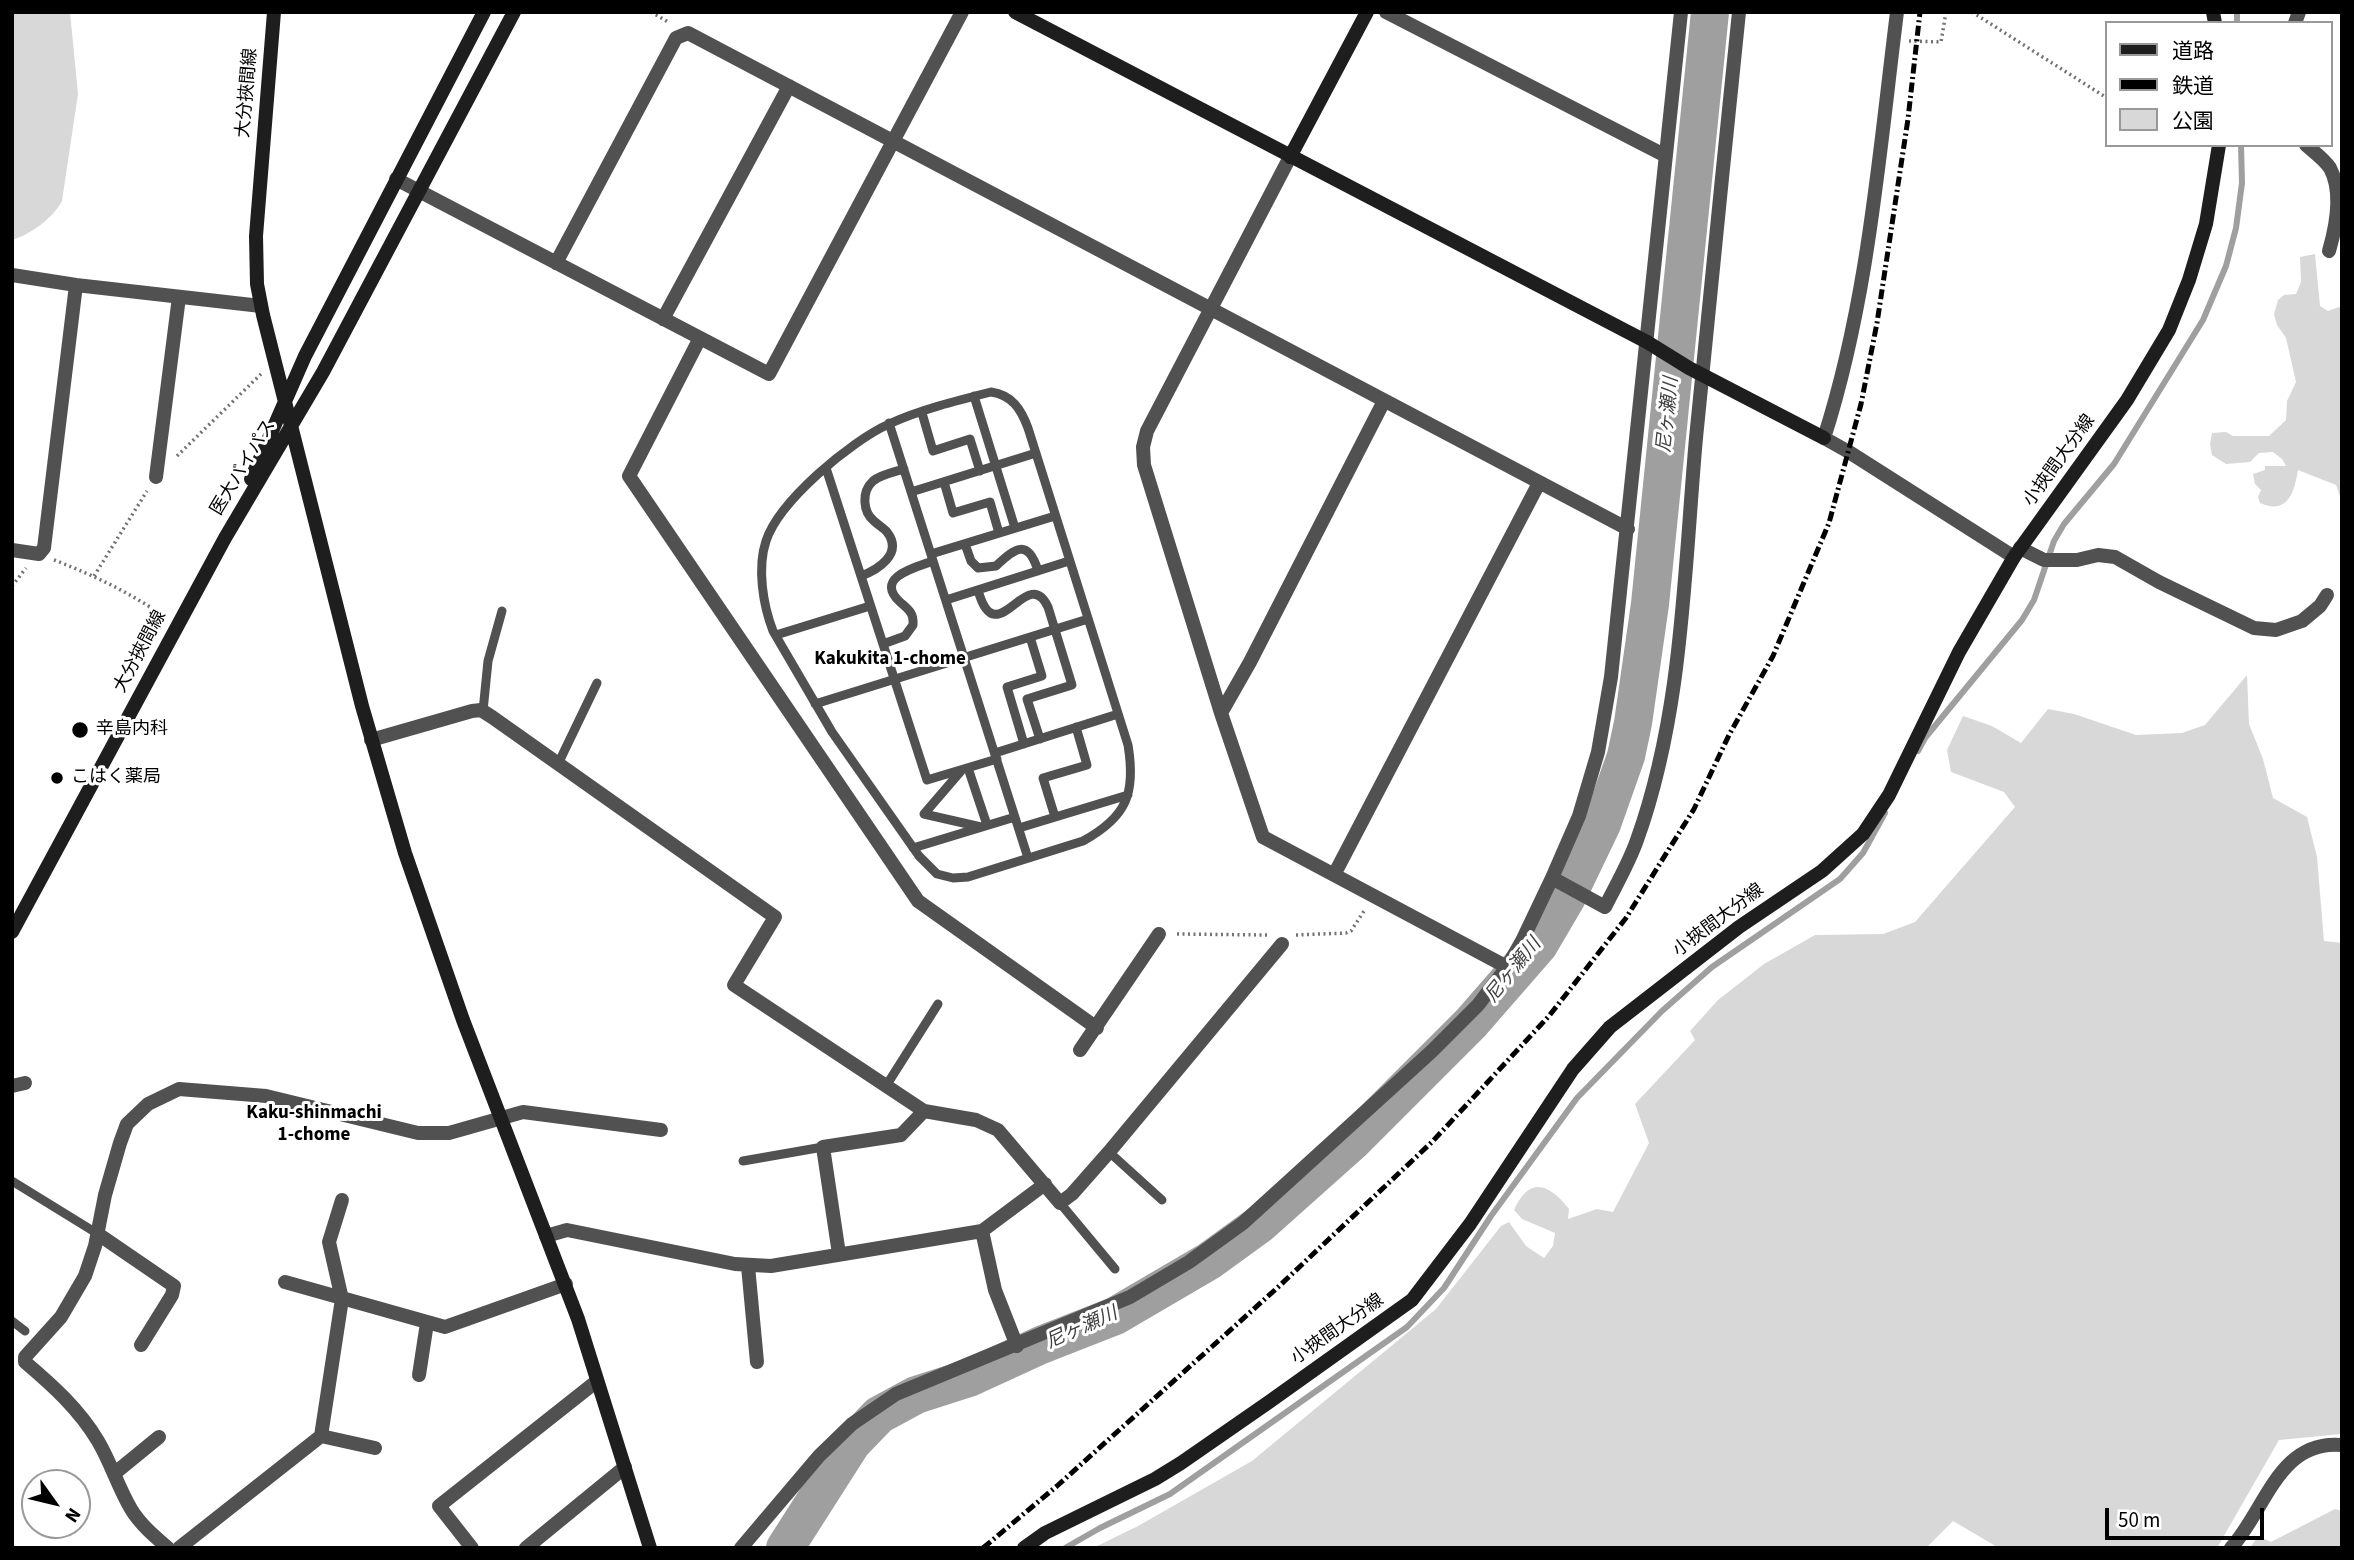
<!DOCTYPE html>
<meta charset="utf-8">
<style>
body{margin:0}
#map{position:relative;width:2354px;height:1560px;overflow:hidden;background:#fff;font-family:"Source Sans 3","Noto Sans JP",sans-serif}
canvas{display:block}
.frame{position:absolute;inset:0;border:14px solid #000;pointer-events:none}
.legend{position:absolute;left:2105px;top:21px;width:228px;height:126px;box-sizing:border-box;background:#fff;border:2px solid #999;margin:0;padding:9px 12px;list-style:none;font-size:21px;color:#000}
.legend li{display:flex;align-items:center;gap:14px;height:35px}
.legend b{width:35px;border:2px solid #999}
.north{position:absolute;left:21px;top:1469px;width:70px;height:70px;box-sizing:border-box;background:#fff;border:2px solid #999;border-radius:50%;rotate:124deg;font-size:19px;font-weight:700;line-height:28px;text-align:center;color:#000}
.north::after{content:'';display:block;margin:auto;width:24px;height:32px;background:#000;clip-path:polygon(50% 0,100% 100%,50% 72%,0 100%)}
.scale{position:absolute;left:2105px;top:1508px;width:159px;height:32px;box-sizing:border-box;border:4px solid #000;border-top:0;padding-left:9px;font-size:21px;line-height:24px;white-space:nowrap;color:#000;-webkit-text-stroke:5px #fff;paint-order:stroke}
</style>
<div id="map">
<canvas width="2354" height="1560"></canvas>
<div class="frame"></div>
<ul class="legend">
<li><b style="height:9px;background:#1e1e1e"></b>道路</li>
<li><b style="height:9px;background:#000"></b>鉄道</li>
<li><b style="height:19px;background:#d8d8d8"></b>公園</li>
</ul>
<div class="north">N</div>
<div class="scale">50 m</div>
</div>
<script>
const c = document.querySelector('canvas').getContext('2d');
c.lineJoin = 'round';
function fill(path, color) { c.fillStyle = color; c.fill(path, 'evenodd'); }
function stroke(path, color, width, dash) { c.strokeStyle = color; c.lineWidth = width; c.lineCap = dash ? 'butt' : 'round'; c.setLineDash(dash || []); c.stroke(path); }
function drawText(font, color, halo, rows, align = 'center') {
  c.font = font + ' "Source Sans 3","Noto Sans JP",sans-serif'; c.lineWidth = 6; c.setLineDash([]); c.textBaseline = 'middle'; c.strokeStyle = halo; c.fillStyle = color; for (const [text, x, y, turn = 0] of rows) {
    c.save(); c.translate(x, y); c.rotate((+turn || 0) * Math.PI / 180); c.textAlign = isNaN(turn) ? turn : align; if (halo) c.strokeText(text, 0, 0); c.fillText(text, 0, 0); c.restore();
  }
}
fill(new Path2D(`
 M 12,12 L 70,12 L 78,94 L 62,201 C 54,217 30,235 12,240 Z
 M 2315,254 L 2320,306 L 2328,311 L 2342,306 L 2342,502 L 2336,485 L 2298,470 C 2294,493 2288,515 2260,503 L 2258,497 L 2261,490 L 2255,484 L 2253,474 L 2265,470 L 2265,466 L 2286,466 L 2282,459 L 2273,452 L 2259,453 L 2250,462 L 2226,464 L 2212,455 L 2210,444 L 2212,433 L 2226,432 L 2233,436 L 2269,436 L 2286,420 L 2287,401 L 2296,382 L 2286,338 L 2277,325 L 2274,314 L 2278,300 L 2284,295 L 2296,294 L 2301,282 L 2300,257 Z
 M 2247,675 L 2249,724 L 2263,759 L 2273,798 L 2307,817 L 2317,857 L 2324,941 L 2342,943 L 2342,1434 L 2279,1440 L 2217,1548 L 1999,1548 L 1953,1521 L 1926,1548 L 1093,1548 L 1138,1526 L 1252,1461 L 1436,1309 L 1501,1226 L 1509,1222 L 1526,1246 L 1544,1258 L 1553,1246 L 1555,1233 L 1522,1219 L 1514,1210 C 1529,1176 1549,1183 1569,1209 L 1568,1219 L 1597,1209 L 1613,1212 L 1649,1143 L 1635,1104 L 1695,1040 L 1690,1031 L 1718,1000 L 1764,964 L 1815,935 L 1883,934 L 1915,922 L 2015,807 L 2004,792 L 1951,772 L 1947,750 L 1963,716 L 1992,726 L 2021,743 L 2048,709 L 2074,714 L 2136,735 L 2182,733 L 2205,725 Z
 M 2335,1509 L 2342,1511 L 2342,1548 L 2250,1548 L 2258,1536 L 2271,1542 Z`), '#d8d8d8');
stroke(new Path2D(`
 M 2237,23 L 2237,12
 M 1918,751 L 1925,738 L 2022,620 L 2034,600 L 2054,541 L 2064,524 L 2114,464 L 2203,320 L 2226,266 L 2236,228 L 2242,183 L 2241,145
 M 1065,1548 L 1100,1528 L 1170,1494 L 1407,1327 L 1444,1288 L 1491,1216 L 1577,1098 L 1662,1011 L 1712,967 L 1840,879 L 1863,853 L 1885,813`), '#9f9f9f', 6);
stroke(new Path2D(`
 M 785,1548 L 852,1443 L 879,1415 L 916,1395 L 969,1378 L 1041,1345 L 1115,1316 L 1209,1261 L 1260,1224 L 1353,1141 L 1471,1023 L 1539,945 L 1566,899 L 1602,824 L 1626,756 L 1633,723 L 1650,604 L 1710,12`), '#9f9f9f', 38);
stroke(new Path2D(`
 M 651,12 L 668,22
 M 1972,12 L 2107,98
 M 1909,41 L 1941,42 L 1946,12
 M 177,456 L 261,374
 M 54,560 C 93,575 131,593 165,617
 M 94,576 L 147,491
 M 12,586 L 26,568
 M 1177,934 L 1267,935
 M 1296,935 L 1346,933 L 1351,931 L 1364,911`), '#737373', 3.5, [2, 3.5]);
stroke(new Path2D(`
 M 991,392 C 1012,395 1021,409 1028,428 L 1128,745 C 1136,793 1127,817 1083,841 L 968,877 L 953,878 L 937,874 L 919,856 L 832,732 L 773,631 C 763,605 757,568 766,541 C 779,501 851,441 889,424 C 919,410 959,400 991,392 Z
 M 974,396 L 1015,528
 M 922,413 L 933,451 L 970,439 L 980,471
 M 889,423 L 1028,858
 M 826,468 L 927,780 L 997,759
 M 944,482 L 953,513 L 990,502 L 999,533
 M 911,492 L 1036,453
 M 965,544 L 971,561 L 978,568 L 996,566 C 1015,548 1028,538 1038,571
 M 931,554 L 1055,516
 M 861,576 C 877,570 904,554 887,532 C 884,528 878,525 874,521 C 863,512 861,492 873,481 C 880,475 894,472 904,469
 M 978,590 C 996,656 1027,562 1048,607 L 1072,685 L 1027,699 L 1040,739
 M 946,600 L 1069,561
 M 776,635 L 870,606
 M 883,644 L 905,636 L 913,625 C 914,613 909,610 900,602 C 873,577 917,567 933,561
 M 815,704 L 1088,619
 M 483,711 L 488,661 L 502,611
 M 1024,744 L 1007,687 L 1042,676 L 1030,637
 M 995,753 L 1118,714
 M 558,764 L 597,683
 M 968,768 L 987,825
 M 961,771 L 924,814 L 981,827
 M 1055,817 L 1043,778 L 1087,765 L 1076,727
 M 1019,828 L 1128,795
 M 913,848 L 1015,817
 M 886,1086 L 938,1004
 M 1109,1152 L 1162,1200
 M 743,1161 L 823,1147
 M 12,1181 L 98,1234
 M 1060,1203 L 1115,1269
 M 12,1321 L 25,1331`), '#515151', 9);
stroke(new Path2D(`
 M 1386,12 L 1666,156
 M 1681,12 L 1611,677 L 1598,752 L 1579,816 L 1552,878 L 1605,907 C 1616,885 1629,863 1637,840 C 1683,712 1684,572 1696,438 C 1709,296 1725,154 1739,12
 M 1897,12 C 1879,155 1868,301 1824,438 L 1849,452 L 2014,557
 M 2295,23 L 2299,12
 M 2306,145 C 2314,152 2324,159 2330,168 C 2343,192 2336,227 2329,251
 M 1290,157 L 1147,431 L 1143,447 L 1144,465 L 1221,713 L 1263,837 L 1507,967
 M 396,179 L 769,374 L 962,12
 M 556,263 L 676,38 L 688,33 L 1628,529
 M 12,275 L 76,285 L 261,306
 M 663,319 L 789,86
 M 700,338 L 629,476 L 918,901 L 1097,1028
 M 156,477 L 179,297
 M 2020,548 L 2044,560 L 2077,560 L 2098,555 L 2115,557 L 2159,582 L 2254,628 L 2276,630 L 2302,621 L 2320,606 L 2327,595
 M 12,550 L 39,554 L 44,548 L 76,285
 M 1221,713 L 1250,662 L 1384,401
 M 371,740 L 472,711 L 481,710 L 492,717 L 775,917 L 734,985 L 924,1111 L 976,1120 L 998,1130 L 1060,1203 L 1072,1194 L 1109,1152 L 1282,944
 M 1335,873 L 1539,483
 M 1080,1050 L 1159,934
 M 12,1086 L 25,1083
 M 982,1231 L 995,1290 L 1017,1346
 M 98,1234 L 174,1286 L 172,1295 L 141,1345
 M 546,1236 L 567,1230 L 735,1264 L 771,1266 L 982,1231 L 1045,1184
 M 839,1254 L 823,1147 L 901,1135 L 924,1111
 M 748,1266 L 757,1362
 M 285,1282 L 445,1327 L 566,1284
 M 419,1375 L 427,1323
 M 321,1436 L 375,1448
 M 115,1473 L 159,1437
 M 168,1548 C 154,1536 140,1524 131,1509 C 118,1487 111,1463 98,1441 C 79,1409 52,1385 25,1362 L 25,1357 L 61,1317 L 85,1276 L 95,1246 L 105,1195 L 120,1143 L 127,1124 L 148,1104 L 179,1089 L 266,1096 L 418,1133 L 449,1133 L 523,1112 L 661,1130
 M 179,1548 L 321,1436 L 342,1299 L 329,1242 L 342,1200
 M 472,1548 L 439,1506 L 597,1381
 M 526,1548 L 625,1467
 M 741,1548 L 819,1456 L 852,1424 L 896,1394 L 1130,1297 L 1189,1262 L 1243,1223 L 1432,1051 L 1478,1005 L 1507,967 L 1522,941 L 1552,878
 M 2231,1548 C 2266,1509 2279,1439 2342,1445`), '#515151', 14);
stroke(new Path2D(`
 M 274,12 L 256,236 L 257,284 L 263,315 L 362,706 L 405,853 L 463,1020 L 578,1319 L 650,1548
 M 1015,12 L 1647,342 L 1689,368 L 1824,438
 M 2213,12 L 2215,23
 M 1290,157 L 1367,12
 M 251,479 L 305,356 L 484,12
 M 12,932 L 225,538 L 323,372 L 514,12
 M 1024,1548 L 1045,1533 L 1155,1479 L 1181,1463 L 1269,1402 L 1412,1300 L 1470,1224 L 1573,1069 L 1610,1027 L 1739,927 L 1822,871 L 1863,834 L 1889,795 L 1959,652 L 2014,557 L 2127,400 L 2169,330 L 2189,280 L 2206,224 L 2219,145`), '#1e1e1e', 14);
stroke(new Path2D(`
 M 983,1548 L 1057,1486 L 1276,1289 L 1432,1142 L 1549,1016 L 1626,918 L 1694,809 L 1729,735 L 1773,656 L 1829,523 L 1861,404 L 1877,323 L 1908,119 L 1920,12`), '#000', 5, [10, 3.5, 2, 3.5]);
for (const [x, y, r, color] of [
 [80,730,9,"#000"],
 [57,778,7,"#000"]
]) { const dot = new Path2D(); dot.arc(x, y, r, 0, 2 * Math.PI); c.fillStyle = color; c.fill(dot); stroke(dot, '#fff', 2.5); }
drawText('18px', '#000', '#fff', [
 ["大分挾間線",248,93,-85],
 ["小挾間大分線",2060,461,-54],
 ["医大バイパス",244,468,-59],
 ["大分挾間線",141,652,-62],
 ["小挾間大分線",1719,921,-37],
 ["小挾間大分線",1338,1330,-35]
]);
drawText('18px', '#000', '#fff', [
 ["辛島内科",96,730],
 ["こはく薬局",71,778]
], 'left');
drawText('italic 19px', '#404040', '#fff', [
 ["尼ヶ瀬川",1669,415,-84],
 ["尼ヶ瀬川",1514,971,-51],
 ["尼ヶ瀬川",1082,1329,-24]
]);
drawText('bold 19px', '#000', '#fff', [
 ["Kakukita 1-chome",890,660],
 ["Kaku-shinmachi",314,1114],
 ["1-chome",314,1136]
]);
</script>
